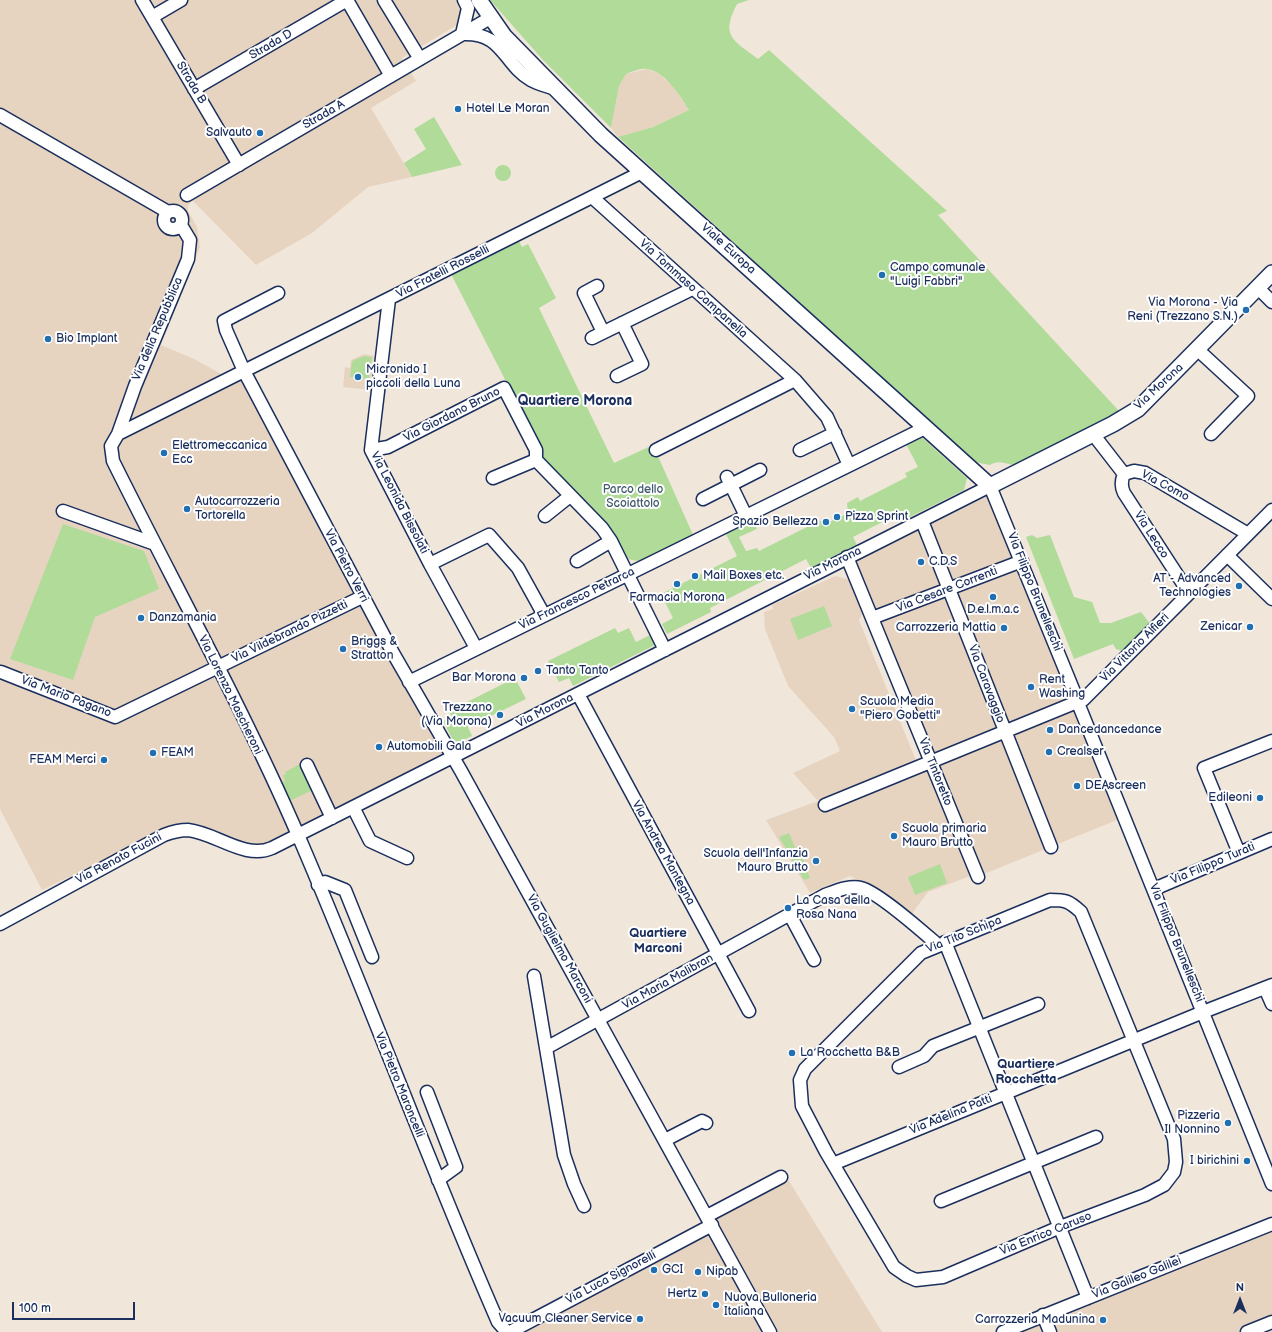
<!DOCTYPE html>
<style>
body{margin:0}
#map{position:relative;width:1272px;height:1332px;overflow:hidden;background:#f1e6da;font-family:"Balsamiq Sans",sans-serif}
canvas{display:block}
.north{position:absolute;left:1220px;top:1280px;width:40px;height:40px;-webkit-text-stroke:3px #fff;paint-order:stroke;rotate:0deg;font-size:11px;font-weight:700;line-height:16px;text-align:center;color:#1b2f5e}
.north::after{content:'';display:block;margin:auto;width:14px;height:18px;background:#1b2f5e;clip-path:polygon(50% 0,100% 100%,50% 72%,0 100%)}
.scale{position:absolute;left:12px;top:1302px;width:123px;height:18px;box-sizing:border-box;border:2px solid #1b2f5e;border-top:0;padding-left:5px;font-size:12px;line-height:14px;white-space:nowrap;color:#1b2f5e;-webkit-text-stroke:3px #fff;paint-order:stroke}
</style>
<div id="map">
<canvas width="1272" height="1332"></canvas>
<div class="north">N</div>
<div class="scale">100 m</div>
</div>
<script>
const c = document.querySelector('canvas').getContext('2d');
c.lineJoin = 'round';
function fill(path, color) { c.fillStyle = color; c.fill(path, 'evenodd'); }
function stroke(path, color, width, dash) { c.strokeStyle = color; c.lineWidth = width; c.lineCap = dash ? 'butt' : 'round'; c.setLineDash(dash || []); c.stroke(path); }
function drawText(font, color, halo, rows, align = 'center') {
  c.font = font + ' "Balsamiq Sans",sans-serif'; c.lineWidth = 4; c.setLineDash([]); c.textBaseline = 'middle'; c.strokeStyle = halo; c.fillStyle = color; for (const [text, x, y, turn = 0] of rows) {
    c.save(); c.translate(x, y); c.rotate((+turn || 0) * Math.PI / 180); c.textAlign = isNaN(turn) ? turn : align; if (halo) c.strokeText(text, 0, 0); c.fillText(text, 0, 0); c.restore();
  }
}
fill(new Path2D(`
 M 0,0 L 461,0 L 464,5 L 461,22 L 457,25 L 402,58 L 416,81 L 371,108 L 412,177 L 368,187 L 312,233 L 256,265 L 192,200 L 188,206 L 188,211 L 197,227 L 200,247 L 161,345 L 194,359 L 225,376 L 238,370 L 412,699 L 443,750 L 444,754 L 262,847 L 254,848 L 202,827 L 192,825 L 156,835 L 42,890 L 0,809 Z
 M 647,69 L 659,74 L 672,85 L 689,110 L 653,127 L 618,137 L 611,128 L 619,86 L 626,74 Z
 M 364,354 L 374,356 L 370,390 L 343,387 L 345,367 L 350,368 L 351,360 Z
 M 990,495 L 1122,818 L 979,876 L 851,559 Z
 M 835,576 L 851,580 L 863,612 L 859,620 L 917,763 L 818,800 L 823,811 L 929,769 L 973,875 L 928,892 L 911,915 L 882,892 L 850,876 L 810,893 L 766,820 L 818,801 L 793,773 L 840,751 L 834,737 L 788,686 L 765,629 L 764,612 L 773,609 L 772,605 Z
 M 786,1176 L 882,1332 L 518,1332 L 716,1225 L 711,1216 Z
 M 1272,1228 L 1272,1332 L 1012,1332 Z`), '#e7d4c0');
fill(new Path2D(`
 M 490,0 L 749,0 L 737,4 C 720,36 733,40 758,59 L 769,50 L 947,211 L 938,215 L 1119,411 L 1016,465 C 1005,465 1000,459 990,465 L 975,462 L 618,137 L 653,127 L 689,110 C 680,96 666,72 647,69 C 640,68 632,72 626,74 L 619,86 L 611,128 L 543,60 Z
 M 434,117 L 462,165 L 412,177 L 404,163 L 426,149 L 414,129 Z
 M495 173a8 8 0 1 1 16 0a8 8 0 1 1-16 0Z
 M 519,241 L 522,247 L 528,244 L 556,298 L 539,308 L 614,463 L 653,445 L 694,537 L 643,562 L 628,559 L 609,527 L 541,461 L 539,446 L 451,274 Z
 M 364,356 L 372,357 L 369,379 L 350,377 L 352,361 Z
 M 919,435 L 967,478 L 964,490 L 900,522 L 896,515 L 853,537 L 857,545 L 811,568 L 806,559 L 710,608 L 711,612 L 667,634 L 662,624 L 673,618 L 661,594 L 737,556 L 726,534 L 752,521 L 757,529 L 739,537 L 746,551 L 757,548 L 759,551 L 807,527 L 805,522 L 815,517 L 825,524 L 848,513 L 847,503 L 858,497 L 860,501 L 907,477 L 905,473 L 918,467 L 905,442 Z
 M 63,524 L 144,551 L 159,589 L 95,617 L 73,680 L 10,659 Z
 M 1032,535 L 1037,538 L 1050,535 L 1074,597 L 1092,602 L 1100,623 L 1111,623 L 1141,612 L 1151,625 L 1125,652 L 1116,649 L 1113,644 L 1074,659 L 1026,537 Z
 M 824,606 L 832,626 L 798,640 L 790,619 Z
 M 615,628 L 618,633 L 629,628 L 636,642 L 650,635 L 655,645 L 573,686 L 569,678 L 559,682 L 548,661 Z
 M 515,678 L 526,699 L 468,727 L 472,736 L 455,744 L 443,721 L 451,716 L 449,711 Z
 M 302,763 L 315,789 L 289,801 L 280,783 L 285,781 L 283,775 L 286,774 L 285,772 Z
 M 789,833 L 797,852 L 800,852 L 810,878 L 804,880 L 779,837 Z
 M 940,864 L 947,883 L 915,895 L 908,877 Z`), '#b0db99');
const minor = new Path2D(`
 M 142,0 L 239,165
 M 347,0 L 391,76
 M 384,0 L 420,59
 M 152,17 L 181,0
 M 462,34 C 504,32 502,63 531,80 C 538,84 547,86 555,89
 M 462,34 L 468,8 L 464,0
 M 194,89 L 347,0
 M 0,115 L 168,212
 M 187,195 L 490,18
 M 592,197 L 795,380 L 827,417 L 849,465
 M164 220a9 9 0 1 1 18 0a9 9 0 1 1-18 0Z
 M 597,286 L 584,293 L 603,332
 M 1258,288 L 1272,302
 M 278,293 L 224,321 L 226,330 L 244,371 L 393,653 L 461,771 L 770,1332
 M 389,299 L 371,450 L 430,564 L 476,648
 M 592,338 L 692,289
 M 1198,350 L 1248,396 L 1211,434
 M 617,376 L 642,364 L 622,323
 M 118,434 L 135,386 L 188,259 L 190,240 L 181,225
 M 1093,434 L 1124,474
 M 371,450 L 388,447 L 504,388 L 536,450 L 536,460 L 602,528 L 611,541 L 665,650
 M 656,450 L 795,380
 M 800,450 L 835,433
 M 1124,474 L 1134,471 L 1145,473 L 1248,534
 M 1124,474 C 1121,481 1121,487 1124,493 L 1189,593
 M 727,477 L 746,516
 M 493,478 L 536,460
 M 703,499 L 760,470
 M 63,511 L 155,544
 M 545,516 L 570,496
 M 922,521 L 1051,847
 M 1227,555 L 1272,599
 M 847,557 L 978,877
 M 577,561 L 611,541
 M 430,564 L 489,535 L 518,568 L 544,615
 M 872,618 L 1022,561
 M 1,672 L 115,717 L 362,597
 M 409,682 L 925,428
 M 578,694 L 749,1011
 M 1083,700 L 1272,510
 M 1078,703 L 1272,1184
 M 307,765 L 332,818
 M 825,805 L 1077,702
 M 353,807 L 370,841 L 407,858
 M 1239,853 L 1204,768 L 1272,741
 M 318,885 L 325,882 L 345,890 L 372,957
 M 1154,889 L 1272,839
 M 1050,900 C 1066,900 1069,901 1081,912 L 1174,1139 L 1176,1162 L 1174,1172 L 1164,1185 L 1145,1195 L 1060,1227 L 943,1277 L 916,1280 L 907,1276 L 894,1267 L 826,1152 L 802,1106 L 800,1080 L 805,1069 L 921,953 Z
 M 790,915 L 814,960
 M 0,924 L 164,835 C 172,832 180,830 188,830 C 216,833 245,860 272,848 L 990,486 L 1077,699
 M 945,942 L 1088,1298
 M 534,976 L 546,1048
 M 1265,988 L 1272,1004
 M 899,1067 L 924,1056 L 933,1046 L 1038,1004
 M 427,1092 L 456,1167 L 438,1180
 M 665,1140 L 702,1121 L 706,1123
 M 833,1164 L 1203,1012 L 1272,985
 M 941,1201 L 1096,1137
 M 584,1206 L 574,1184 L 564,1155 L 546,1048 L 825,895 C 836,891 850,885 861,888 C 878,892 923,932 938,945
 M 707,1216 L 781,1177
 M 1043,1315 L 1050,1332
 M 507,1332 L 498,1322 C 428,1162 368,997 298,835 C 243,708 175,586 113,461 L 111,446 L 118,434 L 642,172
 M 510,1332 L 712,1225
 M 1003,1332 L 1272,1224
 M 1247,1332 L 1272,1322`);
const major = new Path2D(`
 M 479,0 L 504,36 L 601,135 L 990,486 L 1113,424 L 1138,409 L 1272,273`);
stroke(minor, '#1b2f5e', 15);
stroke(major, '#1b2f5e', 18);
stroke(minor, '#fff', 12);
stroke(major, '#fff', 15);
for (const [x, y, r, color] of [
 [458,109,4,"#1f6fb2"],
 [260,133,4,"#1f6fb2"],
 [882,275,4,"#1f6fb2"],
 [1246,310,4,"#1f6fb2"],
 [48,339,4,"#1f6fb2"],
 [358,377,4,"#1f6fb2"],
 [164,453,4,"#1f6fb2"],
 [187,509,4,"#1f6fb2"],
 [837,517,4,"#1f6fb2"],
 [826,522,4,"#1f6fb2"],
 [921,562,4,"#1f6fb2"],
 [695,576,4,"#1f6fb2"],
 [677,584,4,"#1f6fb2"],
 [1239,586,4,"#1f6fb2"],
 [993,597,4,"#1f6fb2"],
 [141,618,4,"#1f6fb2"],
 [1250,627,4,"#1f6fb2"],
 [1004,628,4,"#1f6fb2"],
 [343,649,4,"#1f6fb2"],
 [538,671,4,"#1f6fb2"],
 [524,678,4,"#1f6fb2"],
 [1031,687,4,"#1f6fb2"],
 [852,709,4,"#1f6fb2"],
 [500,715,4,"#1f6fb2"],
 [1050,730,4,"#1f6fb2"],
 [379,747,4,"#1f6fb2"],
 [1049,752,4,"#1f6fb2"],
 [153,753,4,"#1f6fb2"],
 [104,760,4,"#1f6fb2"],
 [1077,786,4,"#1f6fb2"],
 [1260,798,4,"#1f6fb2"],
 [894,836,4,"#1f6fb2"],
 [816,861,4,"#1f6fb2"],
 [788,908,4,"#1f6fb2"],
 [792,1053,4,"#1f6fb2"],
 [1228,1123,4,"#1f6fb2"],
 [1247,1161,4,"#1f6fb2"],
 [654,1270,4,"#1f6fb2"],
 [698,1272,4,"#1f6fb2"],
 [705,1294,4,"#1f6fb2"],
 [716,1305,4,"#1f6fb2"],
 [640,1319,4,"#1f6fb2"],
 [1103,1320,4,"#1f6fb2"]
]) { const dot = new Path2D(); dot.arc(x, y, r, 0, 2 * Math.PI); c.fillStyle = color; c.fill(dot); stroke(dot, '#fff', 1.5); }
drawText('12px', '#1b2f5e', '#fff', [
 ["Strada D",271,45,-30],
 ["Strada B",191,83,59],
 ["Strada A",324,115,-30],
 ["Viale Europa",728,249,42],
 ["Via Fratelli Rosselli",443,272,-27],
 ["Via Tommaso Campanella",693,289,42],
 ["Via della Repubblica",158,329,-67],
 ["Via Morona",1159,387,-43],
 ["Via Giordano Bruno",452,415,-27],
 ["Via Como",1165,486,28],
 ["Via Leonida Bissolati",399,503,63],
 ["Via Lecco",1151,535,57],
 ["Via Morona",833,564,-26],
 ["Via Pietro Verri",346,566,62],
 ["Via Cesare Correnti",947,590,-21],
 ["Via Filippo Brunelleschi",1034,592,68],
 ["Via Francesco Petrarca",577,599,-26],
 ["Via Vildebrando Pizzetti",290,632,-26],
 ["Via Vittorio Alfieri",1135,648,-45],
 ["Via Caravaggio",986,684,69],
 ["Via Lorenzo Mascheroni",230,695,64],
 ["Via Mario Pagano",66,697,21],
 ["Via Morona",545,711,-27],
 ["Via Tintoretto",935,772,68],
 ["Via Andrea Mantegna",663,853,61],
 ["Via Renato Fucini",119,859,-28],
 ["Via Filippo Turati",1213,864,-23],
 ["Via Tito Schipa",964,935,-22],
 ["Via Filippo Brunelleschi",1176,943,68],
 ["Via Guglielmo Marconi",559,949,61],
 ["Via Maria Malibran",668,982,-29],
 ["Via Pietro Maroncelli",399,1085,68],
 ["Via Adelina Patti",951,1115,-22],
 ["Via Enrico Caruso",1046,1234,-22],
 ["Via Luca Signorelli",611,1278,-28],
 ["Via Galileo Galilei",1137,1278,-22]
]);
drawText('12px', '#1b2f5e', '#fff', [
 ["Hotel Le Moran",466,109],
 ["Salvauto",252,133,"right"],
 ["Campo comunale",890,268],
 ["\"Luigi Fabbri\"",890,282],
 ["Via Morona - Via",1238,303,"right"],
 ["Reni (Trezzano S.N.)",1238,317,"right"],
 ["Bio Implant",56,339],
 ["Micronido I",366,370],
 ["piccoli della Luna",366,384],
 ["Elettromeccanica",172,446],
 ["Ecc",172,460],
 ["Autocarrozzeria",195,502],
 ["Tortorella",195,516],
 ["Pizza Sprint",845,517],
 ["Spazio Bellezza",818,522,"right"],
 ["C.D.S",929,562],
 ["Mail Boxes etc.",703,576],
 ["AT - Advanced",1231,579,"right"],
 ["Technologies",1231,593,"right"],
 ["Farmacia Morona",677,598,"center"],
 ["D.e.l.m.a.c",993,610,"center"],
 ["Danzamania",149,618],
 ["Zenicar",1242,627,"right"],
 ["Carrozzeria Mattia",996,628,"right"],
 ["Briggs &",351,642],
 ["Stratton",351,656],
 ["Tanto Tanto",546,671],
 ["Bar Morona",516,678,"right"],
 ["Rent",1039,680],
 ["Washing",1039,694],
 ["Scuola Media",860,702],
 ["\"Piero Gobetti\"",860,716],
 ["Trezzano",492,708,"right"],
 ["(Via Morona)",492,722,"right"],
 ["Dancedancedance",1058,730],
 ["Automobili Gala",387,747],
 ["Crealser",1057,752],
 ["FEAM",161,753],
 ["FEAM Merci",96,760,"right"],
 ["DEAscreen",1085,786],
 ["Edileoni",1252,798,"right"],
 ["Scuola primaria",902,829],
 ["Mauro Brutto",902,843],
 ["Scuola dell'Infanzia",808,854,"right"],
 ["Mauro Brutto",808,868,"right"],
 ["La Casa della",796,901],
 ["Rosa Nana",796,915],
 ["La Rocchetta B&B",800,1053],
 ["Pizzeria",1220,1116,"right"],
 ["Il Nonnino",1220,1130,"right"],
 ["I birichini",1239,1161,"right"],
 ["GCI",662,1270],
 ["Nipab",706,1272],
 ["Hertz",697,1294,"right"],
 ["Nuova Bulloneria",724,1298],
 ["Italiana",724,1312],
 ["Vacuum Cleaner Service",632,1319,"right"],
 ["Carrozzeria Madunina",1095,1320,"right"]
], 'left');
drawText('12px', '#405a6d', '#fff', [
 ["Parco dello",633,490],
 ["Scoiattolo",633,504]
]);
drawText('bold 13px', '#1b2f5e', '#fff', [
 ["Quartiere",658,934],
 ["Marconi",658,949],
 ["Quartiere",1026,1065],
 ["Rocchetta",1026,1080]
]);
drawText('bold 14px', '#1b2f5e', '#fff', [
 ["Quartiere Morona",575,401]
]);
</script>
